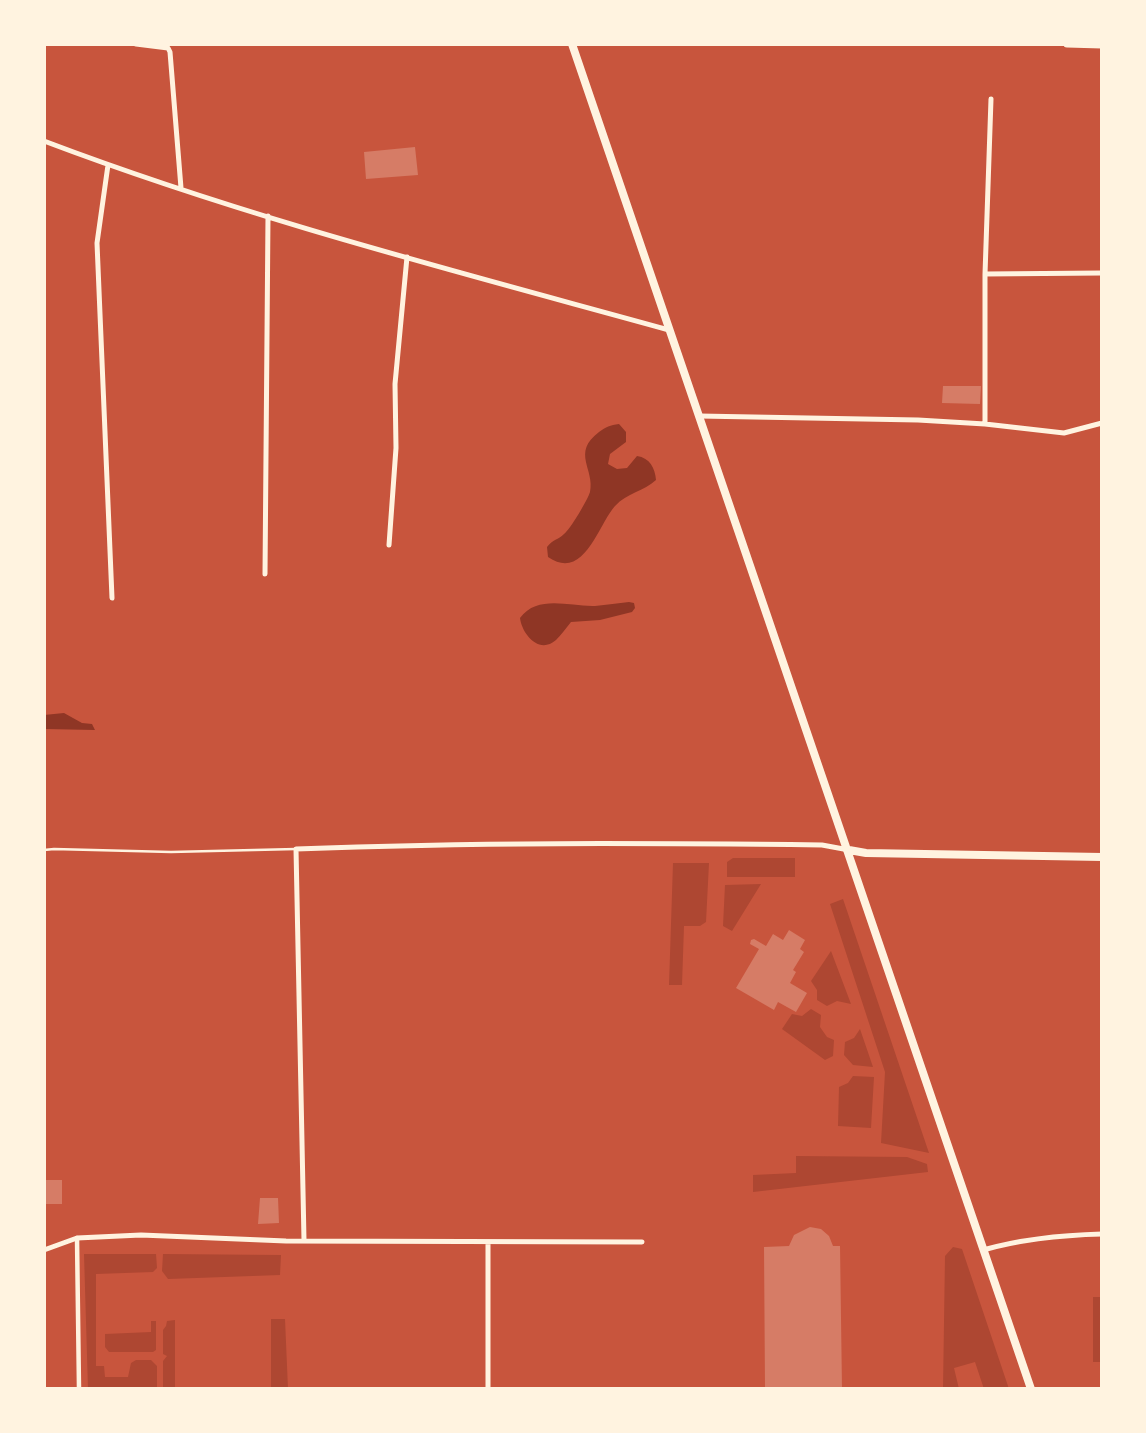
<!DOCTYPE html>
<style>
body{margin:0}
#map{position:relative;width:1146px;height:1433px;overflow:hidden;background:#c8553d;font-family:Lato,sans-serif}
canvas{display:block}
.frame{position:absolute;inset:0;border:46px solid #fff3e0;pointer-events:none}
</style>
<div id="map">
<canvas width="1146" height="1433"></canvas>
<div class="frame"></div>
</div>
<script>
const c = document.querySelector('canvas').getContext('2d');
c.lineJoin = 'round';
function fill(path, color) { c.fillStyle = color; c.fill(path, 'evenodd'); }
function stroke(path, color, width, dash) { c.strokeStyle = color; c.lineWidth = width; c.lineCap = dash ? 'butt' : 'round'; c.setLineDash(dash || []); c.stroke(path); }
fill(new Path2D(`
 M 733,858 L 795,858 L 795,877 L 727,877 L 727,862 Z
 M 673,863 L 709,863 L 706,922 L 700,926 L 684,926 L 682,985 L 669,985 Z
 M 761,884 L 732,931 L 723,926 L 725,885 Z
 M 843,899 L 929,1153 L 881,1143 L 885,1072 L 830,904 Z
 M 831,951 L 851,1004 L 837,1001 L 827,1006 L 817,1000 L 817,990 L 811,981 Z
 M 811,1009 L 821,1015 L 820,1027 L 827,1037 L 834,1040 L 833,1056 L 825,1060 L 782,1029 L 792,1014 L 802,1016 Z
 M 860,1029 L 873,1067 L 853,1065 L 844,1055 L 845,1042 L 854,1038 Z
 M 853,1076 L 874,1077 L 871,1128 L 838,1126 L 839,1087 L 848,1083 Z
 M 796,1156 L 907,1157 L 927,1164 L 928,1172 L 753,1192 L 753,1175 L 796,1173 Z
 M 953,1247 L 962,1249 L 1009,1389 L 984,1389 L 975,1362 L 954,1368 L 959,1389 L 943,1389 L 945,1256 Z
 M 84,1254 L 156,1254 L 157,1268 L 153,1272 L 96,1274 L 96,1366 L 104,1366 L 105,1377 L 128,1377 L 131,1363 L 136,1360 L 151,1360 L 157,1366 L 157,1389 L 88,1389 Z
 M 163,1254 L 281,1255 L 280,1275 L 168,1279 L 162,1271 Z
 M 1093,1297 L 1102,1297 L 1102,1362 L 1093,1362 Z
 M 271,1319 L 285,1319 L 288,1389 L 271,1389 Z
 M 175,1320 L 175,1389 L 163,1389 L 163,1361 L 167,1356 L 163,1354 L 163,1330 L 166,1326 L 167,1321 Z
 M 151,1321 L 156,1321 L 156,1350 L 153,1352 L 109,1352 L 105,1347 L 105,1334 L 151,1332 Z`), '#ae4732');
fill(new Path2D(`
 M 619,424 L 626,432 L 626,442 L 610,454 L 608,464 L 617,469 L 627,468 L 637,456 C 650,458 655,468 656,480 C 644,491 627,493 615,506 C 598,525 584,582 548,557 L 547,547 C 553,539 558,540 564,534 C 570,530 588,499 590,492 C 595,469 571,453 599,432 C 606,427 610,425 619,424 Z
 M 629,602 L 634,603 L 635,608 L 632,612 L 600,620 L 571,622 C 566,628 561,635 556,640 C 539,655 522,634 520,618 C 538,594 570,607 595,606 C 607,605 618,603 629,602 Z
 M 64,713 L 82,723 L 92,724 L 95,730 L 44,729 L 44,715 Z`), '#8f3625');
fill(new Path2D(`
 M 415,147 L 418,175 L 366,179 L 364,152 Z
 M 943,386 L 981,386 L 980,404 L 942,403 Z
 M 789,930 L 805,940 L 800,949 L 804,952 L 793,970 L 796,972 L 790,983 L 807,993 L 796,1012 L 778,1002 L 774,1010 L 736,988 L 759,949 L 750,944 L 751,940 L 754,939 L 766,946 L 773,934 L 783,940 Z
 M 44,1180 L 62,1180 L 62,1204 L 44,1204 Z
 M 260,1198 L 278,1198 L 279,1223 L 258,1224 Z
 M 810,1227 L 821,1229 L 829,1236 L 833,1246 L 840,1246 L 842,1389 L 765,1389 L 764,1247 L 789,1246 L 794,1235 Z`), '#d67c66');
stroke(new Path2D(`
 M 44,850 L 54,849 L 171,852 L 296,849`), '#fff3e0', 2.5);
stroke(new Path2D(`
 M 77,1238 L 79,1389`), '#fff3e0', 4.5);
stroke(new Path2D(`
 M 136,44 L 168,48 L 170,52 L 181,188
 M 44,141 C 247,218 459,272 669,330
 M 108,165 L 97,243 L 112,598
 M 985,274 L 1102,273
 M 699,416 L 918,420 L 985,424 L 1064,433 L 1102,423
 M 985,424 L 985,274 L 991,99
 M 389,545 L 396,448 L 395,384 L 407,257
 M 265,574 L 268,216
 M 304,1240 L 296,849 C 471,842 646,843 822,845 L 849,850
 M 488,1243 L 488,1389
 M 44,1250 L 77,1238 L 141,1235 L 286,1241 L 642,1242
 M 983,1250 C 1022,1239 1062,1235 1102,1234`), '#fff3e0', 5);
stroke(new Path2D(`
 M 1067,44 L 1102,45`), '#fff3e0', 7);
stroke(new Path2D(`
 M 572,44 L 1031,1389
 M 849,850 L 866,853 L 1102,857`), '#fff3e0', 8);
</script>
